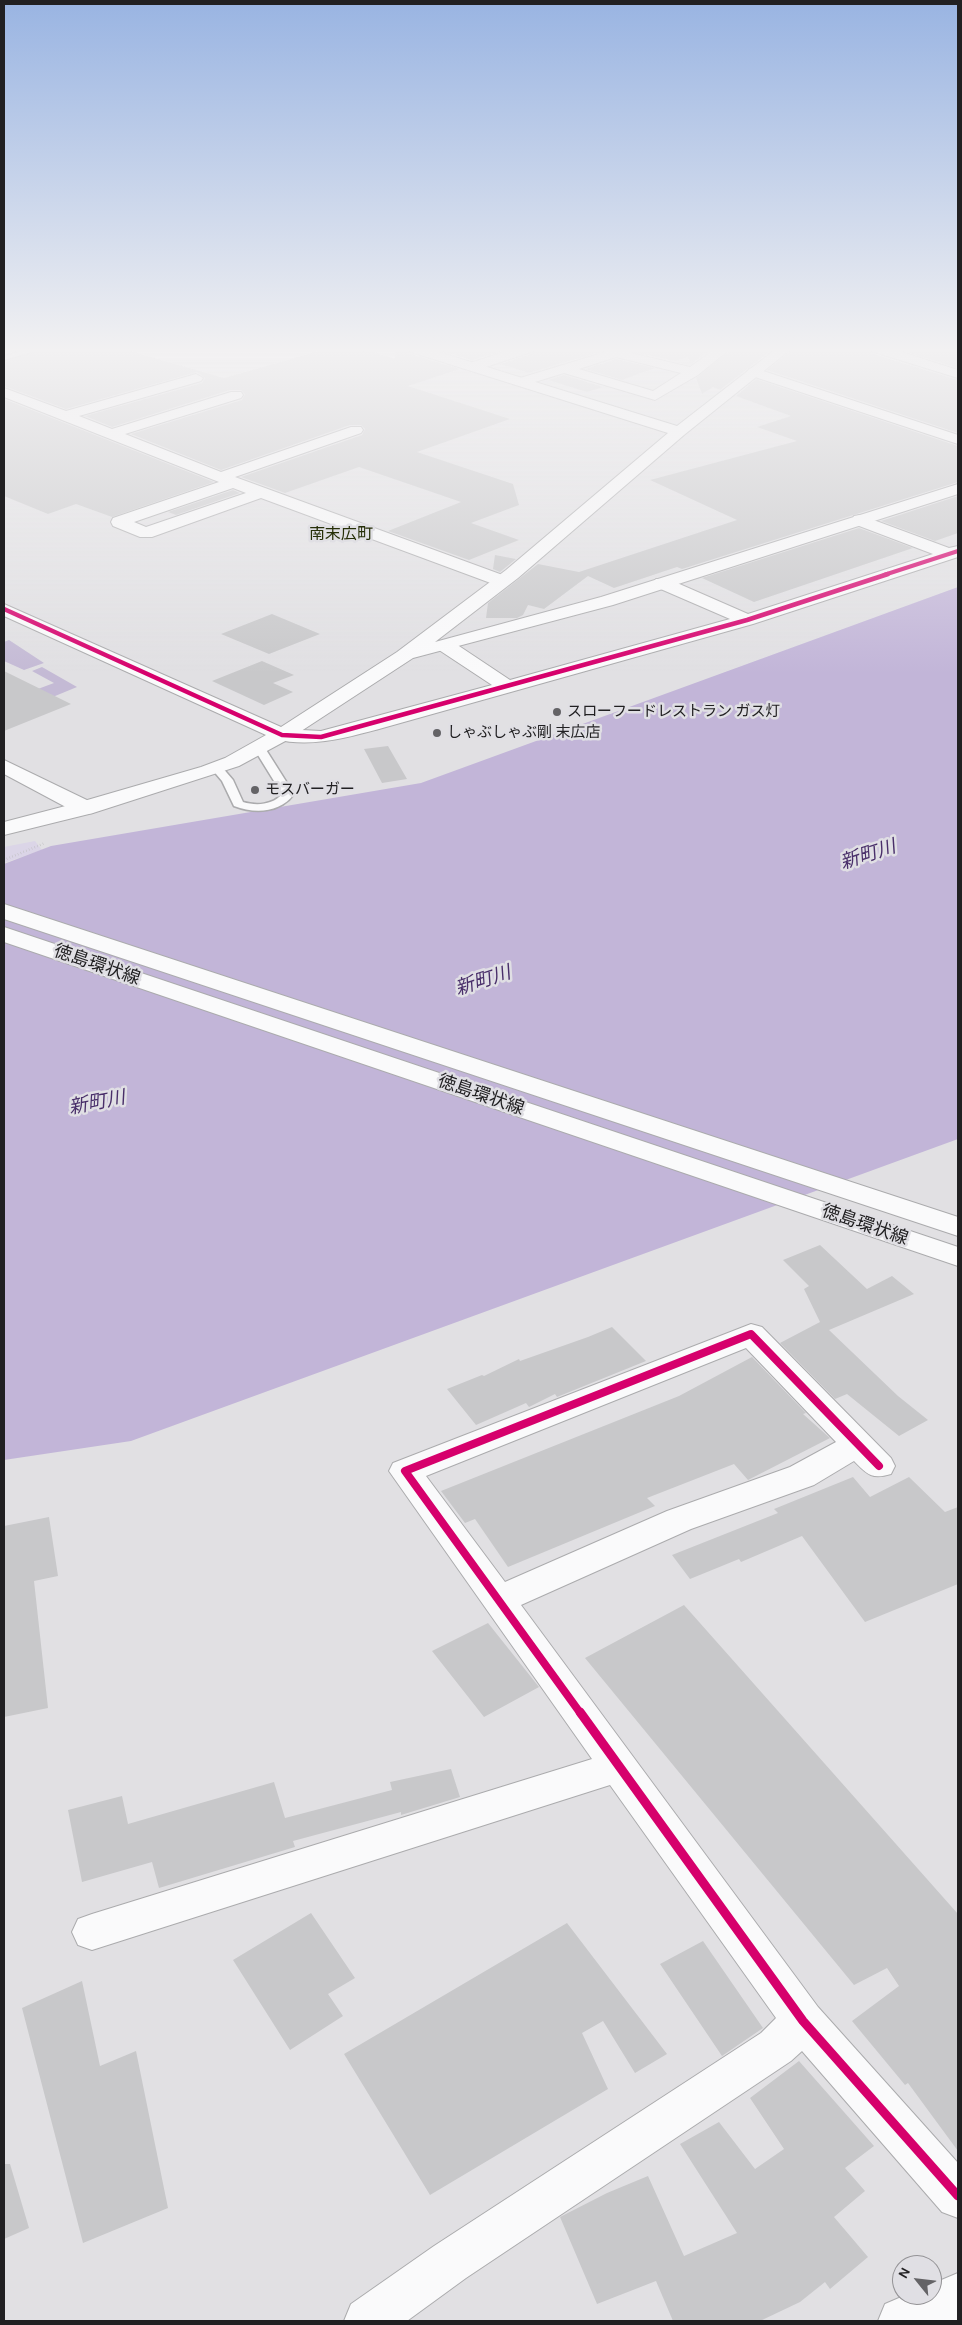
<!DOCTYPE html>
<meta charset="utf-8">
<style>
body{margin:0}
#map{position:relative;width:962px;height:2325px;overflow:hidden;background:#e1e0e3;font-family:Karla,sans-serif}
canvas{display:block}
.frame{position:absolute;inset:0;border:5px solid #212022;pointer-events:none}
.north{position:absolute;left:892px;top:2255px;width:50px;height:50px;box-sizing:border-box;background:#e0dfe4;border:1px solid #949396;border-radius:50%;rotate:299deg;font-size:14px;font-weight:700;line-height:20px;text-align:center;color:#212022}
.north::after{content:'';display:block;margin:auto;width:18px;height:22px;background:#646366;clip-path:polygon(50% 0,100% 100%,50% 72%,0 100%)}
</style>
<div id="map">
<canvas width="962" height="2325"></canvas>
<div class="frame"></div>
<div class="north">N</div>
</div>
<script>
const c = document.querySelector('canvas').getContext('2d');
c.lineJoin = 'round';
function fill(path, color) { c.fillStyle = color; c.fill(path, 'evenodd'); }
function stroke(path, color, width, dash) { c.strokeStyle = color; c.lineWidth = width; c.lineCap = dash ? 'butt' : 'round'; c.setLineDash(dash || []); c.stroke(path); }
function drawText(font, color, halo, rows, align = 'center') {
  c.font = font + ' Karla,"Noto Sans JP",sans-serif'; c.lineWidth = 5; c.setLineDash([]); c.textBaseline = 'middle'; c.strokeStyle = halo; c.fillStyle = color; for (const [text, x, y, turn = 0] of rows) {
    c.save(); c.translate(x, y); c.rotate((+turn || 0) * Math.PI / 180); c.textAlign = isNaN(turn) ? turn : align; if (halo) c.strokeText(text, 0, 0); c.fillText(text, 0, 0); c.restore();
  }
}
fill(new Path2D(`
 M 35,841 L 42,850 L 4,863 L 4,847 Z`), '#dbd5e7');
fill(new Path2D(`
 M 9,640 L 44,663 L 24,670 L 4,661 L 4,642 Z
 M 42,667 L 77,687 L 4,717 L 4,690 L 19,696 L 54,683 L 32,671 Z`), '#c4bad5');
fill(new Path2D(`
 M 958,587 L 958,1139 L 131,1441 L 4,1460 L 4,864 L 51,846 L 421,783 Z`), '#c2b5d8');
fill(new Path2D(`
 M 44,349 L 123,349 L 224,378 L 326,349 L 352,349 L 362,352 L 368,350 L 395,359 L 396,349 L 407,349 L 410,354 L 460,369 L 408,386 L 510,419 L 417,452 L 513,484 L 519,505 L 471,523 L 519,540 L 469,560 L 388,531 L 461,502 L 359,467 L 285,493 L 241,477 L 362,435 L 365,429 L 361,425 L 350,425 L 221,470 L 131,434 L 242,400 L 245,394 L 241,390 L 230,390 L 112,427 L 85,416 L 202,383 L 205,378 L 197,372 L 66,409 L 4,386 L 4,362 Z
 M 435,349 L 508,349 L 472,360 Z
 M 535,349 L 609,349 L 529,373 L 500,364 L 532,354 Z
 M 637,349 L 712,349 L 691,364 L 688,357 L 675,361 L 635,352 Z
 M 732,349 L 773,349 L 720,390 L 713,387 L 702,394 L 696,378 Z
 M 793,349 L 870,349 L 873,354 L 958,380 L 958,433 L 767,370 Z
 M 897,349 L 958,349 L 958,368 Z
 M 616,359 L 655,368 L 622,380 L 585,369 Z
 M 564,375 L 603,387 L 587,392 L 548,380 Z
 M 756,379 L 958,446 L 958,482 L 682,569 L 677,567 L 614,588 L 588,576 L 544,609 L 528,605 L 523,615 L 517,618 L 486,618 L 488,603 L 538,564 L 579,572 L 737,520 L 650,480 L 797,441 L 757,427 L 791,416 L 736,396 Z
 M 4,399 L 214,482 L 112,517 L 76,504 L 48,514 L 4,496 Z
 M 233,490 L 240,493 L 176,515 L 168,512 Z
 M 958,496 L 958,533 L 935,541 L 881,521 Z
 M 859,528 L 913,548 L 754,602 L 702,578 Z
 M 495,555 L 516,559 L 500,572 L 493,569 Z
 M 272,614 L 320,634 L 269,654 L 221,634 Z
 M 262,661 L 294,675 L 273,683 L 293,692 L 264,705 L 212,681 Z
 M 4,671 L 71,704 L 4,731 Z
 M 388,746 L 407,779 L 382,783 L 364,749 Z
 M 820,1245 L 867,1289 L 892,1276 L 914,1294 L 829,1330 L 898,1396 L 928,1420 L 899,1436 L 847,1394 L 835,1399 L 780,1343 L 820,1322 L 804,1289 L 809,1286 L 783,1260 Z
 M 612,1327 L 646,1361 L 557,1397 L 555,1394 L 529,1407 L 526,1403 L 476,1425 L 447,1389 L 482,1375 L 484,1376 L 519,1359 L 520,1361 L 588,1337 Z
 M 752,1357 L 806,1413 L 803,1414 L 830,1438 L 748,1480 L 734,1464 L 647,1498 L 655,1506 L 508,1567 L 475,1519 L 465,1523 L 441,1491 L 679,1396 Z
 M 853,1477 L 870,1497 L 909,1477 L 945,1512 L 958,1507 L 958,1584 L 865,1622 L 802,1536 L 741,1562 L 739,1559 L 690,1579 L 672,1555 L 778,1513 L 774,1509 Z
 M 49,1517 L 58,1576 L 34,1581 L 48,1708 L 4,1717 L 4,1526 Z
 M 684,1605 L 958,1914 L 958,2151 L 908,2083 L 905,2085 L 852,2021 L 899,1986 L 887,1968 L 854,1985 L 585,1658 Z
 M 488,1623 L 539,1687 L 484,1717 L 432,1651 Z
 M 451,1769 L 460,1797 L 401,1815 L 401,1812 L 293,1841 L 295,1847 L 159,1888 L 152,1862 L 82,1882 L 68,1810 L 122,1796 L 128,1824 L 274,1782 L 285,1818 L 392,1790 L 390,1782 Z
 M 311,1913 L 355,1978 L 328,1994 L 343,2016 L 290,2050 L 233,1960 Z
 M 567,1923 L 667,2054 L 635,2073 L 603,2021 L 582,2033 L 608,2089 L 430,2195 L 344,2054 Z
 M 703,1941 L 763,2028 L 722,2056 L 660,1964 Z
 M 82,1981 L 100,2066 L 136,2051 L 168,2208 L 83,2243 L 22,2008 Z
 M 799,2061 L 874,2146 L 845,2168 L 865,2191 L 834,2217 L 868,2257 L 830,2289 L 825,2282 L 800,2302 L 760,2321 L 673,2321 L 656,2281 L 597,2304 L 560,2217 L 607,2193 L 648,2176 L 684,2256 L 737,2233 L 680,2144 L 719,2122 L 755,2169 L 784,2149 L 750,2098 Z
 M 4,2164 L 10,2164 L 29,2228 L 4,2239 Z`), '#c8c8ca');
const lane = new Path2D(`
 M 30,349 L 42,349 L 4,360 L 4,356 Z
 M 259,744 L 263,745 L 294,794 C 280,813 255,814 234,806 L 222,781 L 211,768 L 213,766 L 221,766 L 233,780 L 243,802 C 256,806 273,805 282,794 L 253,747 Z`);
const street = new Path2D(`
 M 513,349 L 533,349 L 531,352 L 477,370 L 472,371 L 465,367 L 467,364 Z
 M 615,349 L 635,349 L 631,353 L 690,367 L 715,349 L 730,349 L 698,375 L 655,400 L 564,373 L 522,386 L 515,382 L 517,379 ZM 616,357 L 681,373 L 653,391 L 579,369 Z
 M 754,368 L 958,435 L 958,444 L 749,375 L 747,372 L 749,369 Z
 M 196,374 L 203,378 L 201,381 L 79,416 L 112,429 L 231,392 L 241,392 L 243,395 L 241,398 L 125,434 L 221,472 L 351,427 L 361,427 L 363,430 L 361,433 L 235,477 L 508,577 L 511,581 L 508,585 L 496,585 L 261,498 L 152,537 L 140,537 L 113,526 L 111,522 L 113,518 L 219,482 L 4,397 L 4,388 L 66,411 ZM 233,488 L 246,493 L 146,527 L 134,522 Z
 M 860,515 L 949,548 L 958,546 L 958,557 L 753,624 L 379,729 C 345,738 310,748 275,739 L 272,735 L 275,731 L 282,729 L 321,731 L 492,685 L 439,650 L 437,646 L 439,642 L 446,640 L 453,642 L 510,680 L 730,619 L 656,587 L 653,583 L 656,579 L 668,579 L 748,614 L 933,554 L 854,524 L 852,520 L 854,516 Z
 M 4,760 L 93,803 L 96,808 L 93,813 L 85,814 L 77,813 L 4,774 Z
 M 751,1324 L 762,1327 L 891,1458 L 895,1466 L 891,1474 C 871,1480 867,1474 854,1461 L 814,1485 L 691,1529 L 521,1605 L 818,2007 L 958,2163 L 958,2218 L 942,2212 L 802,2051 L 791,2061 L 466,2278 L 407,2321 L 344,2321 L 351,2304 L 434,2246 L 761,2033 L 776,2018 L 610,1785 L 92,1950 L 78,1945 L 72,1932 L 78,1919 L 92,1914 L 592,1759 L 389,1471 L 393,1463 ZM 746,1348 L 836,1442 L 790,1467 L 667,1511 L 505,1582 L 426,1476 Z`);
const secondary = new Path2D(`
 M 409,349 L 429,349 L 677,426 L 776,349 L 791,349 L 684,435 L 518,578 L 435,642 L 601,597 L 958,484 L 958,494 L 613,605 L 413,658 L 289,739 L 239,766 L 93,813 L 4,835 L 4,822 L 77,803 L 201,767 L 225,758 L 266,735 L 4,616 L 4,604 L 281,727 L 397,652 L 506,570 L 668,433 L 411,352 Z
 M 872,349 L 892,349 L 958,370 L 958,378 L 874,352 Z
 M 958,2273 L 958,2320 L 878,2321 L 885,2304 L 906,2295 L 932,2295 L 932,2284 Z`);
const primary = new Path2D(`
 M 4,904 L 958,1217 L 958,1236 L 4,919 Z
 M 4,927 L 958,1247 L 958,1266 L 4,942 Z`);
stroke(lane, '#ababad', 3);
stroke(street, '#ababad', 2);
stroke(secondary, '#ababad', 2);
stroke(primary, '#ababad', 2);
stroke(new Path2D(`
 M 4,860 L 45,843`), '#bebebf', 2.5, [0.5, 2.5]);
fill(lane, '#fafafb');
fill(street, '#fafafb');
fill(secondary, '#fafafb');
fill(primary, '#fafafb');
stroke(new Path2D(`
 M 884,575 L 958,551`), '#d6006c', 4);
stroke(new Path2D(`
 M 4,609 L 282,735 L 321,737 L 747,620 L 888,574`), '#d6006c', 4.5);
stroke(new Path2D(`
 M 581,1714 L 405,1471 L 751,1334 L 879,1466`), '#d6006c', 8);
stroke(new Path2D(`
 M 580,1712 L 803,2021 L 958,2196`), '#d6006c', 9);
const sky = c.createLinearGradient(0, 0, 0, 674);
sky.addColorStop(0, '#99b4e2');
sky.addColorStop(0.52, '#f2f1f2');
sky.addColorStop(1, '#f2f1f200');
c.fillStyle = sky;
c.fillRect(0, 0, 962, 674);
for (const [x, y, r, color] of [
 [557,712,5,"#646366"],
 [437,733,5,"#646366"],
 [255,790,5,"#646366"]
]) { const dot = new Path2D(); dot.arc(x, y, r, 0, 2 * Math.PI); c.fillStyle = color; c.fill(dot); stroke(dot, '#e0dfe4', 2); }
drawText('15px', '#212022', '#e0dfe4', [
 ["スローフードレストラン ガス灯",567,712],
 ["しゃぶしゃぶ剛 末広店",447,733],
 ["モスバーガー",265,790]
], 'left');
drawText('16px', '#262f08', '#e0dfe4', [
 ["南末広町",341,534]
]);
drawText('18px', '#212022', '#e0dfe4', [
 ["徳島環状線",97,965,19],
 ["徳島環状線",481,1095,19],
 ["徳島環状線",865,1225,19]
]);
drawText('italic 19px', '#492f6a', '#e0dfe4', [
 ["新町川",868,855,-18],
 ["新町川",483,981,-18],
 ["新町川",97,1103,-11]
]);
</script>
